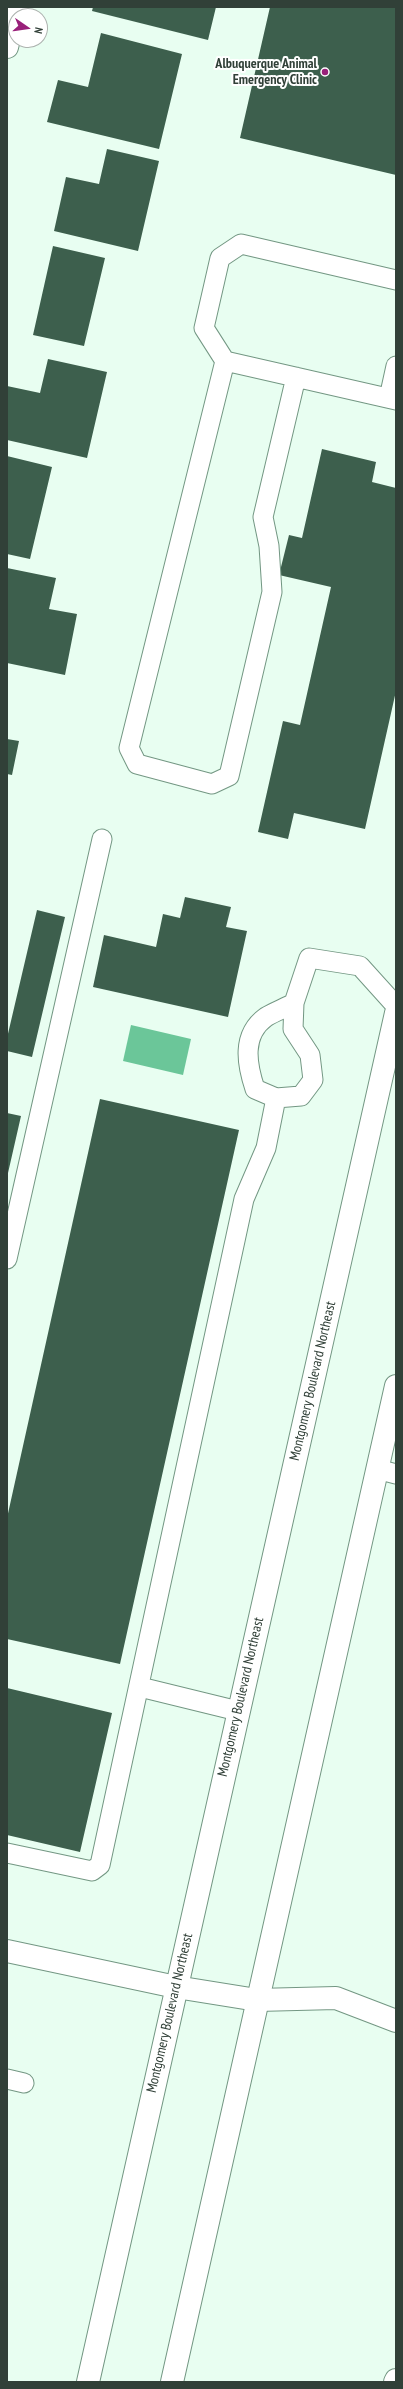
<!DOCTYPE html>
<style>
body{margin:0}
#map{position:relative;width:403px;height:2389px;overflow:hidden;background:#e8fef1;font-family:"PT Sans Narrow",sans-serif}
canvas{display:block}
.frame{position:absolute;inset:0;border:8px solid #314038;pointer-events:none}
.north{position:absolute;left:8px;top:8px;width:40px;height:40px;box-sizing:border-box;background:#fff;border:1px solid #adb3af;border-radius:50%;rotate:103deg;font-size:11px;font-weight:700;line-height:16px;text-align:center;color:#314038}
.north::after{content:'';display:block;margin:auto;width:14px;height:18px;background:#99207a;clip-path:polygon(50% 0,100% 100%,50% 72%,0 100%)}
</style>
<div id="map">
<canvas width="403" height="2389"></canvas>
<div class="frame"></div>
<div class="north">N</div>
</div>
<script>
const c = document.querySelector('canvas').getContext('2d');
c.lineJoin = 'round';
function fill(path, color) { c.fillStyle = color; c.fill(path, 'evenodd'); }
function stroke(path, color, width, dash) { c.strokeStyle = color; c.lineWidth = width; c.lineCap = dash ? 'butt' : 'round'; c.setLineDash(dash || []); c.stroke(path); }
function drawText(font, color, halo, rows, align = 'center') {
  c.font = font + ' "PT Sans Narrow",sans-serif'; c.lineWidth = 4; c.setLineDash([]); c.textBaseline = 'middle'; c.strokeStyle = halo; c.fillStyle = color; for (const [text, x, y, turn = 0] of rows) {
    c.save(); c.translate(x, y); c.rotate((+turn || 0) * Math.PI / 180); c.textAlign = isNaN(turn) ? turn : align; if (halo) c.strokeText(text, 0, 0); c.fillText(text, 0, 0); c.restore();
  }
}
fill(new Path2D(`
 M 131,1025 L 191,1039 L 183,1075 L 123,1061 Z`), '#6bc699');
fill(new Path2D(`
 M 93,7 L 216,7 L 208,40 L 92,11 Z
 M 270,7 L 396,7 L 396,175 L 240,138 Z
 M 101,33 L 182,54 L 159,149 L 47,122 L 58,80 L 88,87 Z
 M 107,149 L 159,161 L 138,251 L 54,231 L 66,177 L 99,184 Z
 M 53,246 L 105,258 L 84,346 L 33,335 Z
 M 48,359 L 107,372 L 87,458 L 7,440 L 7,386 L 40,393 Z
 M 322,449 L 376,462 L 372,482 L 396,488 L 396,691 L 365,829 L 294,813 L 288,839 L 258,832 L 283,721 L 300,725 L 331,587 L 279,575 L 289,535 L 302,538 Z
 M 7,456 L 52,467 L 30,559 L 7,554 Z
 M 7,568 L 56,578 L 49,609 L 77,614 L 65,675 L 7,663 Z
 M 7,739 L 19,741 L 12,775 L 7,774 Z
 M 185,897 L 231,907 L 226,927 L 247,931 L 228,1017 L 93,987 L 104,935 L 156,947 L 163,914 L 180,918 Z
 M 37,910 L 65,917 L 32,1057 L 7,1051 L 7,1038 Z
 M 100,1099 L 239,1130 L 120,1664 L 7,1639 L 7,1518 Z
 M 7,1113 L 21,1116 L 8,1173 L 7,1173 Z
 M 7,1688 L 112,1713 L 80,1852 L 7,1835 Z`), '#3d5f4d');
const lane = new Path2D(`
 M 396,280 L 241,244 L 220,258 L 204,328 L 225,361 L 396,400
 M 225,361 L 129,748 L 137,764 L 212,784 L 229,776 L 272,592 L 269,546 L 263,517 L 296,377
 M 389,398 L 396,366
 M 294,1003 C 285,1008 274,1012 266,1017 C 241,1035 247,1065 255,1089 L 276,1098 L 301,1096 L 313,1080 L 310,1055 L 293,1029 L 294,1003 L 309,958 L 360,966 L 396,1006
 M 7,1259 L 102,839
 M 377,1469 L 396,1474
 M 140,1687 L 238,1711
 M 7,1853 L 92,1871 L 100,1865 L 244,1199 L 266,1148 L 276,1098
 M 7,2079 L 24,2083`);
const street = new Path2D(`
 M 7,47 L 17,7
 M 7,1951 L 176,1987 L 257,2000 L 336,1998 L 396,2021
 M 395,2382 L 396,2380`);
const primary = new Path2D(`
 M 88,2382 L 396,1013
 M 172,2382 L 396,1386`);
stroke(lane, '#739783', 21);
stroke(street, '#739783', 24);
stroke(primary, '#739783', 24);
stroke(lane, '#fff', 19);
stroke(street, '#fff', 22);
stroke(primary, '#fff', 22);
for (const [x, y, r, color] of [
 [325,72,4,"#99207a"]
]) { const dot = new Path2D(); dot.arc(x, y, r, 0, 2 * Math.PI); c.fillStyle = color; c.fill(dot); stroke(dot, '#fff', 1.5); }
drawText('bold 14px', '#314038', '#fff', [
 ["Albuquerque Animal",317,64],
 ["Emergency Clinic",317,80]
], 'right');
drawText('14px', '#314038', '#fff', [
 ["Montgomery Boulevard Northeast",313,1381,-77],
 ["Montgomery Boulevard Northeast",241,1697,-77],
 ["Montgomery Boulevard Northeast",170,2013,-77]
]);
</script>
